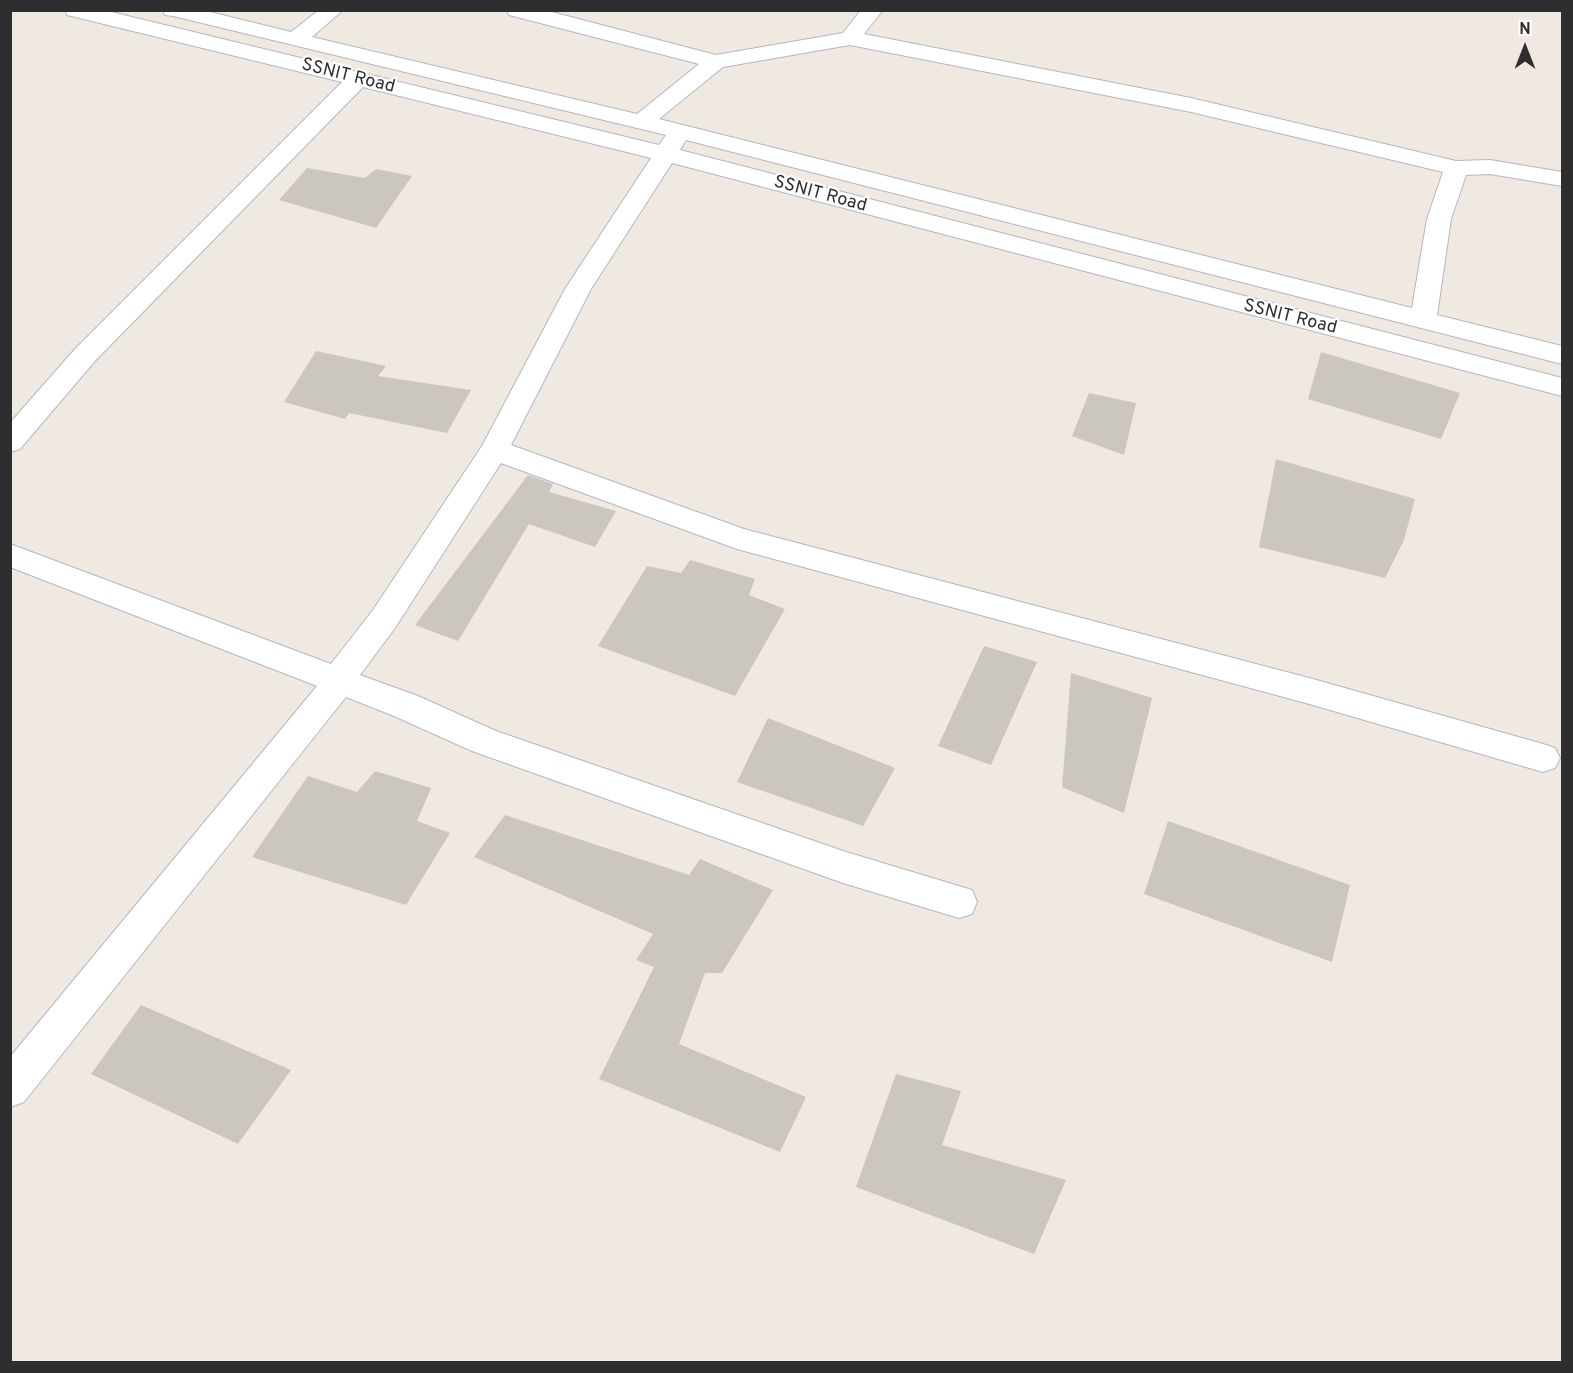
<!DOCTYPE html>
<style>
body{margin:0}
#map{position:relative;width:1573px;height:1373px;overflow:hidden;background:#efe9e1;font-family:Overpass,sans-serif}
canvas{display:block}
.frame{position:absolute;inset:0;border:12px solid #2e2e2e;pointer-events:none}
.north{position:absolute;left:1495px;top:18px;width:60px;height:60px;-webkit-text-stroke:4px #fff;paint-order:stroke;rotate:0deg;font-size:16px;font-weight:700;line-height:24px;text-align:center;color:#2e2e2e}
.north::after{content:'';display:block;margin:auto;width:21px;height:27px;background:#2e2e2e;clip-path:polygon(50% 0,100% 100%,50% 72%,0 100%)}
</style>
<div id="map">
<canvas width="1573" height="1373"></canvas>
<div class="frame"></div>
<div class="north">N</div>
</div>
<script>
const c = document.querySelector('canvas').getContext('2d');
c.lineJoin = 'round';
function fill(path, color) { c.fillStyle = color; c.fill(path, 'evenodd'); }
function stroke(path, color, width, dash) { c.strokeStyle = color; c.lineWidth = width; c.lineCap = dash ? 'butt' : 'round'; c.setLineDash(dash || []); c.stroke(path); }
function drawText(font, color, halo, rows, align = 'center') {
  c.font = font + ' Overpass,sans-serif'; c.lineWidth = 4.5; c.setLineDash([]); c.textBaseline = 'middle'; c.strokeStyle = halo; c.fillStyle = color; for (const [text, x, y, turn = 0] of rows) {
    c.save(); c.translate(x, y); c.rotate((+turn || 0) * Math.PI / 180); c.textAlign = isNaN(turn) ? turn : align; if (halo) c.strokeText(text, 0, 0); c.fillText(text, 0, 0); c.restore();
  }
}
fill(new Path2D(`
 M 307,168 L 365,178 L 376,169 L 412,176 L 376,228 L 279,200 Z
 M 316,351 L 386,366 L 378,376 L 471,390 L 447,433 L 349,413 L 345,419 L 284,402 Z
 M 1321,352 L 1460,393 L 1441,439 L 1308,399 Z
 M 1089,393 L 1136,403 L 1124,455 L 1072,436 Z
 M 1276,459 L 1415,499 L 1404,540 L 1385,578 L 1259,547 Z
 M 528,475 L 553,484 L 549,492 L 616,511 L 595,547 L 529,524 L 458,641 L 415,625 Z
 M 690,560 L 755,579 L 749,595 L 785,609 L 735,696 L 598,646 L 647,566 L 681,573 Z
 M 984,646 L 1037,662 L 991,765 L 938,746 Z
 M 1071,673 L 1152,698 L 1124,813 L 1062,787 Z
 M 768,718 L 895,768 L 863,826 L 737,782 Z
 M 375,771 L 431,788 L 417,821 L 450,833 L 406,905 L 252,857 L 308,776 L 357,792 Z
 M 505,815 L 689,875 L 700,859 L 773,890 L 722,973 L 705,973 L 679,1044 L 806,1097 L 780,1152 L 599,1079 L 654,967 L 636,960 L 653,934 L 474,857 Z
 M 1168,821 L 1350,885 L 1332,962 L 1144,894 Z
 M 141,1005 L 291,1070 L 238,1144 L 91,1074 Z
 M 896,1074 L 961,1091 L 942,1145 L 1066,1180 L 1034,1254 L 856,1187 Z`), '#cbc7bf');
const minor = new Path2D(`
 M 65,10 L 103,10 L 659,145 L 666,135 L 173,16 L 165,15 L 163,10 L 202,10 L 291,32 L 319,10 L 343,10 L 312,37 L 637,114 L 699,64 L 509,15 L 507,10 L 544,10 L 716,55 L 843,33 L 861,10 L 883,10 L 864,34 L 1191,98 L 1456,161 L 1490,160 L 1562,172 L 1562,186 L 1490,174 L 1466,175 L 1451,219 L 1437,315 L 1562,346 L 1562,364 L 686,140 L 680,150 L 1562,378 L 1562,396 L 672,163 L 591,289 L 511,445 L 744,529 L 1313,679 L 1543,744 L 1555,748 L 1560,758 L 1555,768 L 1543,772 L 1313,705 L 737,549 L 501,463 L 395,628 L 360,675 L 418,696 L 496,731 L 843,851 L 972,890 L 977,902 L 972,914 L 959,918 L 843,883 L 472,751 L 394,716 L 346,697 L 24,1102 L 10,1107 L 10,1057 L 317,686 L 10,567 L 10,544 L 331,664 L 373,610 L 482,446 L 565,289 L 651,158 L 363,87 L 95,361 L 20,449 L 10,452 L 10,423 L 75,349 L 342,82 L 67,15 ZM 850,45 L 1191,112 L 1443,172 L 1427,219 L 1412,308 L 659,119 L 723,67 Z`);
stroke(minor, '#b4b7c1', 2);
fill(minor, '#fff');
drawText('18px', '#2e2e2e', '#fff', [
 ["SSNIT Road",348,77,14],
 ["SSNIT Road",820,195,15],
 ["SSNIT Road",1290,318,14]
]);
</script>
